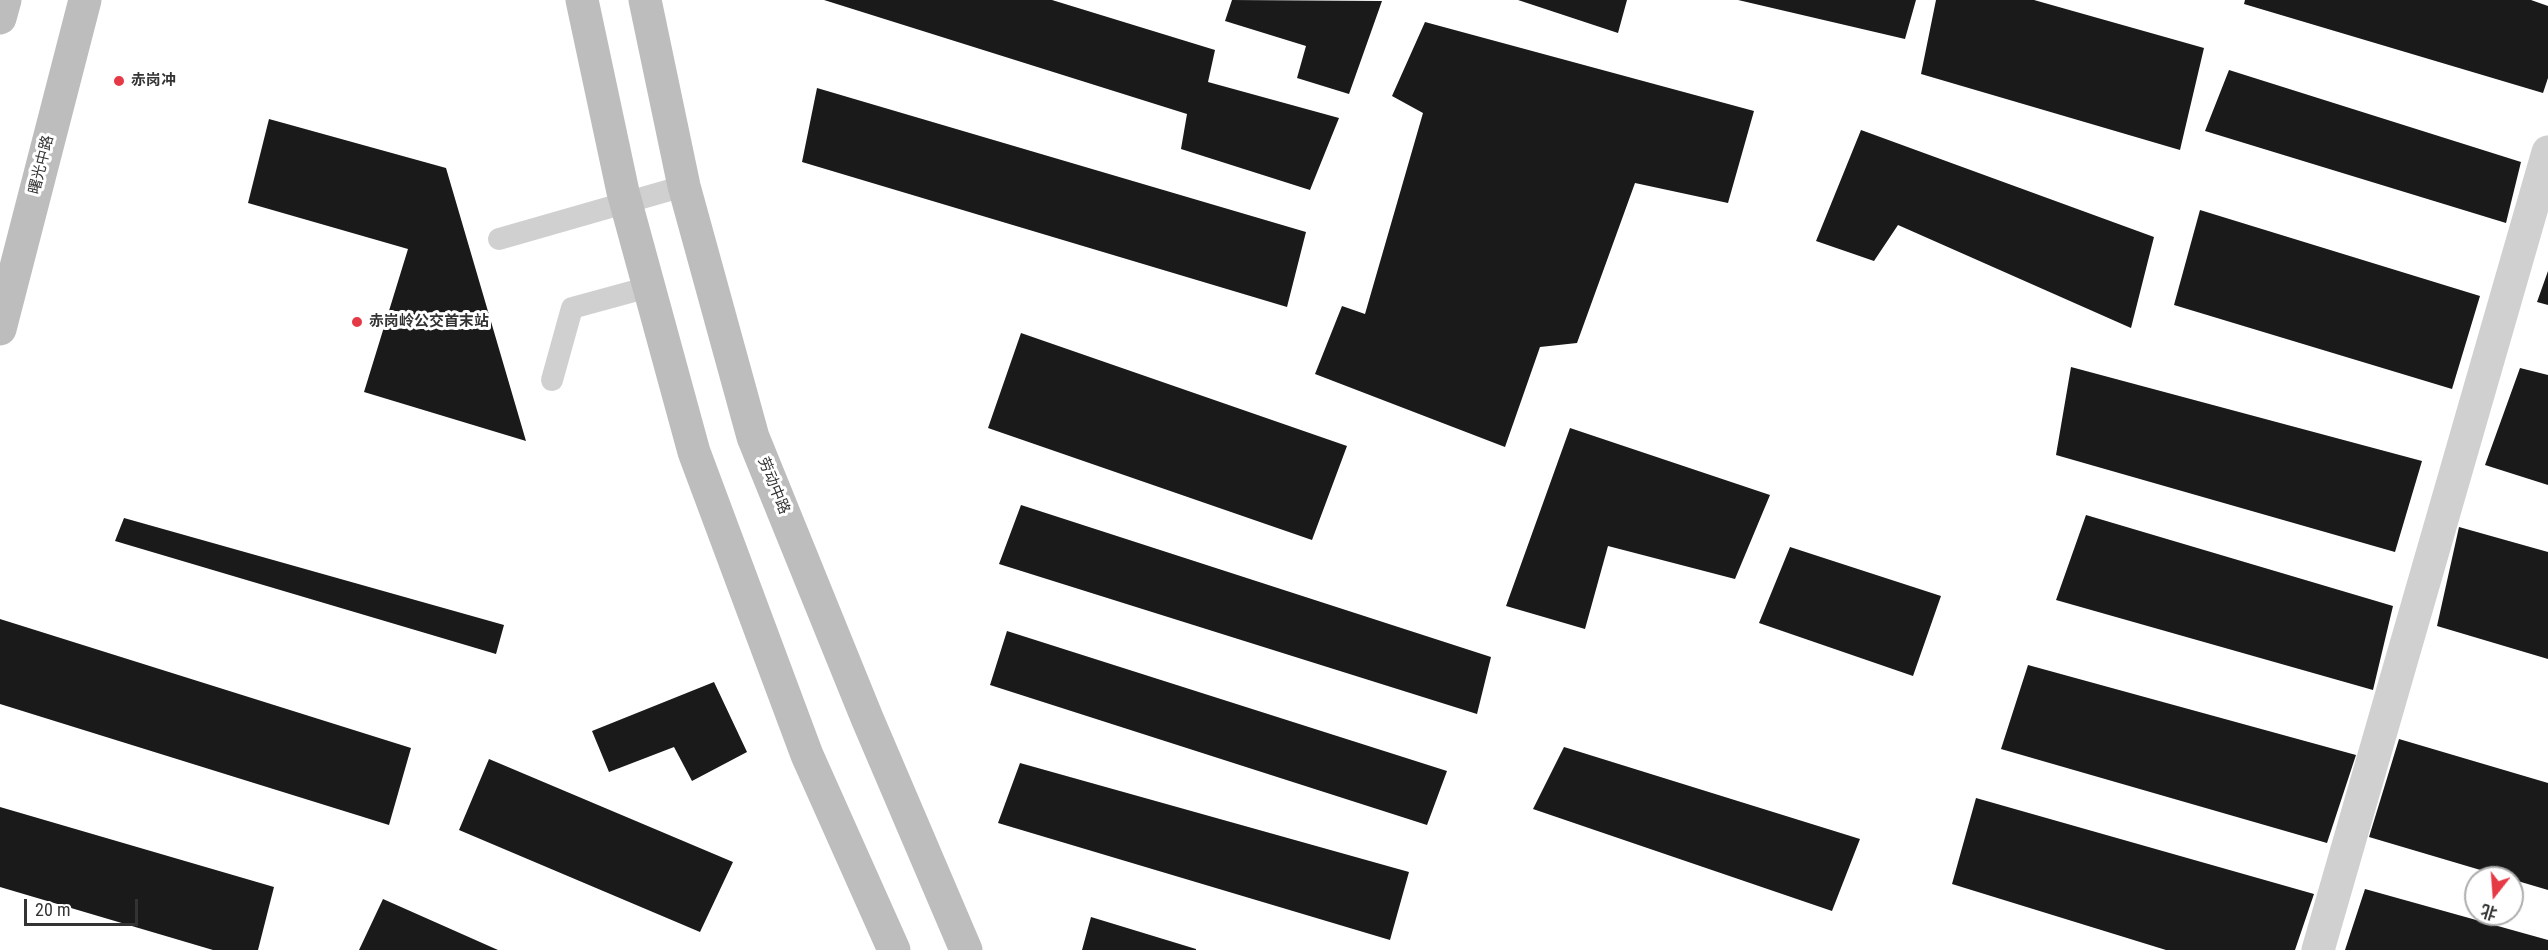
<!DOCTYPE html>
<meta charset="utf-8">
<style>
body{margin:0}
#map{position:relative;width:2548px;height:950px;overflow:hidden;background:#fff;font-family:"Roboto Condensed","Noto Sans SC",sans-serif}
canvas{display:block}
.north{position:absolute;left:2464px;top:866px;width:60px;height:60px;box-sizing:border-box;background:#fff;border:2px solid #adadad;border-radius:50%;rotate:197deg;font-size:16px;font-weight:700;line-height:24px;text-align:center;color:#333}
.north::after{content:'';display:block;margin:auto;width:21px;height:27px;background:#e63946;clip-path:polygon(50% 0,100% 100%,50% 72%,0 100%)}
.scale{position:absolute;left:24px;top:899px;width:114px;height:27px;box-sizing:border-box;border:3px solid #333;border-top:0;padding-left:8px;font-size:18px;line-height:21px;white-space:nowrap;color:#333;-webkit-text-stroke:4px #fff;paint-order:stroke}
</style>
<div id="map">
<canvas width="2548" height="950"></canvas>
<div class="north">北</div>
<div class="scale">20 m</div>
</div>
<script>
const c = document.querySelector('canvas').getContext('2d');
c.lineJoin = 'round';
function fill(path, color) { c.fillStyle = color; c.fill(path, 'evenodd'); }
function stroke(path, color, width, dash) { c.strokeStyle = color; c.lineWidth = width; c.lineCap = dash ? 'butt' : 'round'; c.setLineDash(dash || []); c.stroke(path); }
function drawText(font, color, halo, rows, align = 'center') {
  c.font = font + ' "Roboto Condensed","Noto Sans SC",sans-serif'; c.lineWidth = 6; c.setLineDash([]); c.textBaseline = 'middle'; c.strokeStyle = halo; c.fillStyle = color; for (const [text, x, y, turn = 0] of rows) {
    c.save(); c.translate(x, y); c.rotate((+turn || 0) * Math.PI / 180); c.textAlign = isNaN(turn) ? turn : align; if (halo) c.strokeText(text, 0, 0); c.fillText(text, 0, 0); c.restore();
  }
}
fill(new Path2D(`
 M 824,0 L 1052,0 L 1215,50 L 1208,82 L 1339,118 L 1310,190 L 1181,149 L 1187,114 Z
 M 1232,0 L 1382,1 L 1349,94 L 1297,78 L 1306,46 L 1225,21 Z
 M 1518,0 L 1627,0 L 1618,33 Z
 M 1738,0 L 1916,0 L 1905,39 Z
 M 1936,0 L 2034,0 L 2204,48 L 2180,150 L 1921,74 Z
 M 2245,0 L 2531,0 L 2548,6 L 2548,78 L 2543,93 L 2244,4 Z
 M 1425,22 L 1754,111 L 1728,203 L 1635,183 L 1577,343 L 1540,347 L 1505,447 L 1315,374 L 1342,306 L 1365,314 L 1423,113 L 1392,96 Z
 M 2229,70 L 2521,162 L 2506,223 L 2205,131 Z
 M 817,88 L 1306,232 L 1287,307 L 802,162 Z
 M 269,119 L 446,168 L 526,441 L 364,392 L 408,249 L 248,203 Z
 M 1861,130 L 2154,237 L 2131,328 L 1898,225 L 1874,261 L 1816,241 Z
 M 2200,210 L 2480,296 L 2452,389 L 2174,305 Z
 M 2548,271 L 2548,305 L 2537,302 Z
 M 1021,333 L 1347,446 L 1312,540 L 988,428 Z
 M 2071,367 L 2422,461 L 2395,552 L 2056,455 Z
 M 2520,368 L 2548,375 L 2548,485 L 2485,465 Z
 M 1570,428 L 1770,495 L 1735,579 L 1608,546 L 1585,629 L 1506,606 Z
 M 1021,505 L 1491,657 L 1477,714 L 999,564 Z
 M 2086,515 L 2393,606 L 2373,690 L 2056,600 Z
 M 124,518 L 504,625 L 496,654 L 115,541 Z
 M 2459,527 L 2548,552 L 2548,659 L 2437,626 Z
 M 1790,547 L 1941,596 L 1913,676 L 1759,623 Z
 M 0,619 L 411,748 L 389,825 L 0,704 Z
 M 1007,631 L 1447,771 L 1427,825 L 990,685 Z
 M 2028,665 L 2356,755 L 2327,843 L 2001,749 Z
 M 714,682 L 747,752 L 692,781 L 674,747 L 609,772 L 592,731 Z
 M 2399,739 L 2548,783 L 2548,890 L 2369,837 Z
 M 1564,747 L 1860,839 L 1832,911 L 1533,809 Z
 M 489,759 L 733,862 L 700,932 L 459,830 Z
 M 1020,763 L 1409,872 L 1390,940 L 998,823 Z
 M 1976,798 L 2314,894 L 2295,950 L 2166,950 L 1952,884 Z
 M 0,807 L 274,887 L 258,950 L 213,950 L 0,887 Z
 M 2365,889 L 2548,940 L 2548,950 L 2345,950 Z
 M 383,899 L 498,950 L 359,950 Z
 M 1091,917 L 1196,949 L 1196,950 L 1082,950 Z`), '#1a1a1a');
stroke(new Path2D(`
 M 499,239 L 684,186
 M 552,380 L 572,308 L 649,287`), '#d0d0d0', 22);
stroke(new Path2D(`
 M 2318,950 L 2548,152`), '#d0d0d0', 33);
stroke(new Path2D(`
 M 582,0 L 623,192 L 694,452 L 807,755 L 894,950
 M 645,0 L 684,186 L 753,437 L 867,718 L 966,950
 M 0,18 L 5,0
 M 0,329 L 85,0`), '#bdbdbd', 33);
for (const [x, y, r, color] of [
 [119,81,6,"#e63946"],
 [357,322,6,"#e63946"]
]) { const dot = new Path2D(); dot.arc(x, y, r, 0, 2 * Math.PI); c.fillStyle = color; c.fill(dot); stroke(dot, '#fff', 2); }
drawText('bold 15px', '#333', '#fff', [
 ["赤岗冲",131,81],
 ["赤岗岭公交首末站",369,322]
], 'left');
drawText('15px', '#333', '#fff', [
 ["曙光中路",42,165,-76],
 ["劳动中路",773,486,68]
]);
</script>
